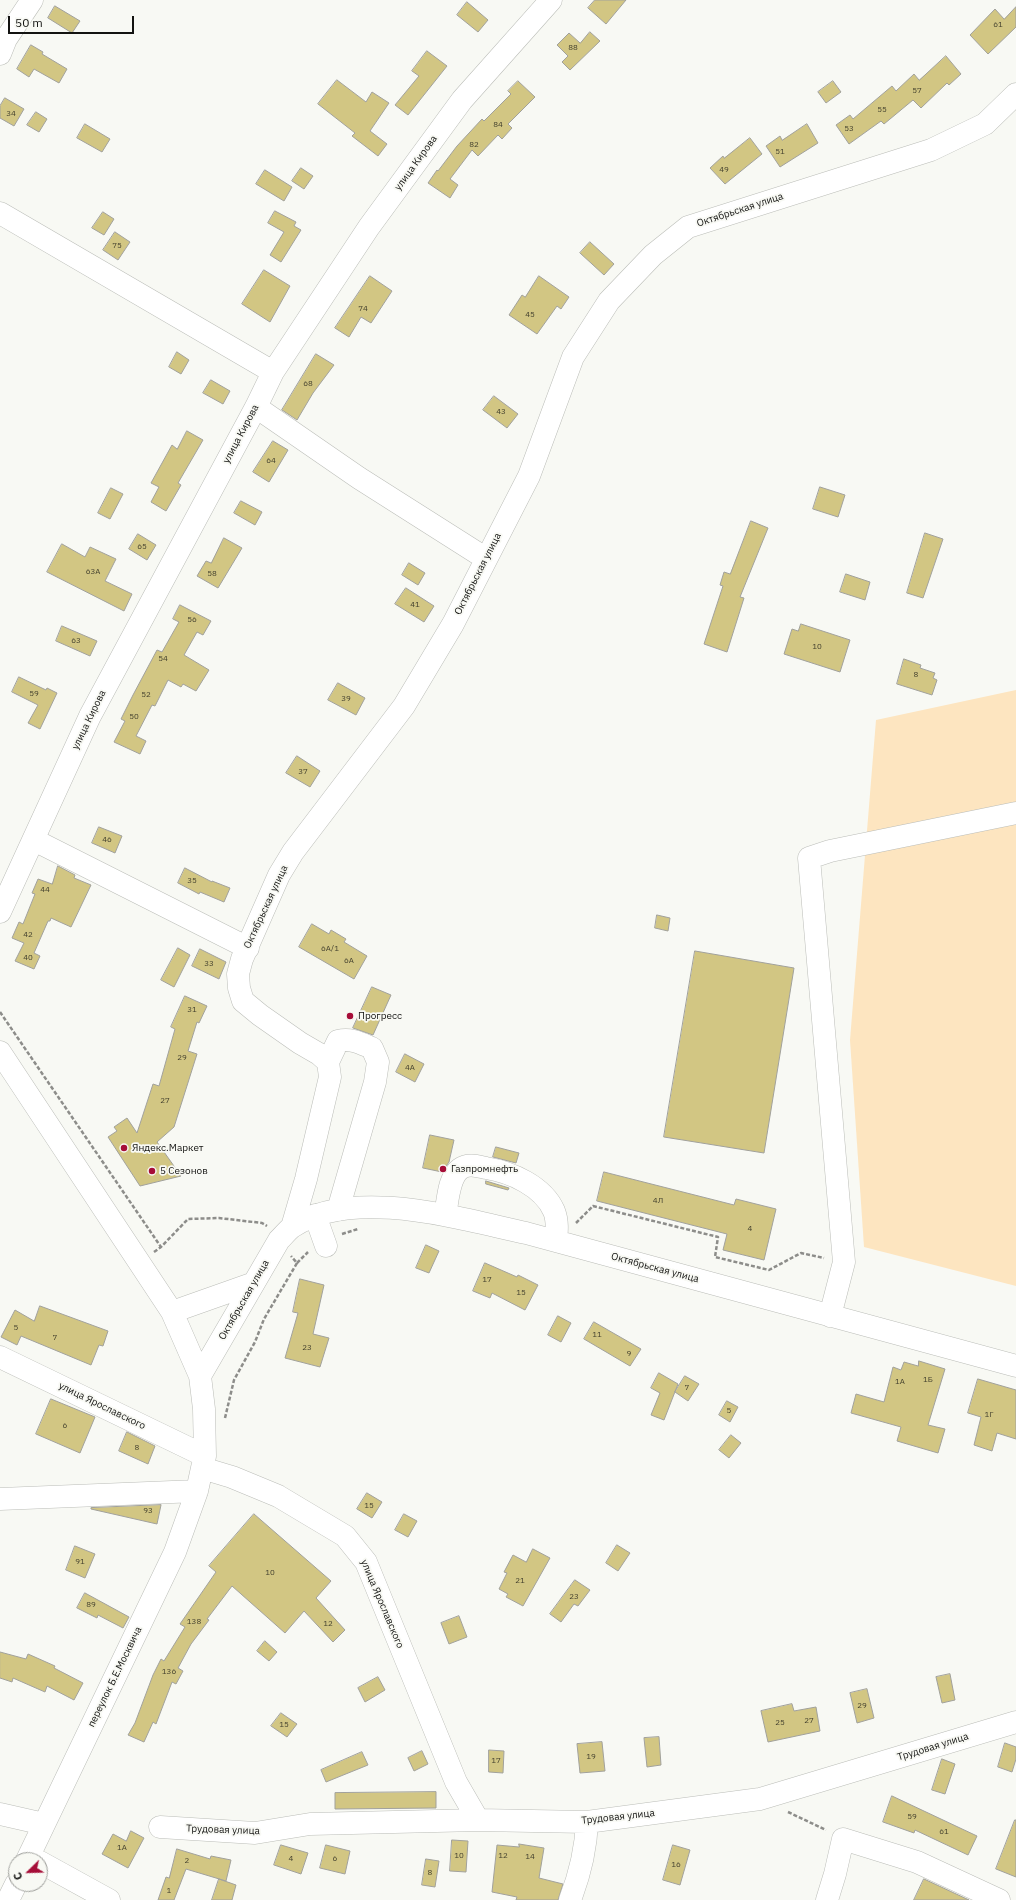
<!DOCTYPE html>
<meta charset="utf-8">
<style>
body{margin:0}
#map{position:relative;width:1016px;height:1900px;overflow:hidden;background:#f8f9f4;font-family:"IBM Plex Sans",sans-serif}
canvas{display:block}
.north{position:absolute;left:8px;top:1852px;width:40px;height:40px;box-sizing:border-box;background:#f8f9f4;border:1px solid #9c9d99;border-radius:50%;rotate:247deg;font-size:11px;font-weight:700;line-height:16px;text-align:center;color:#131311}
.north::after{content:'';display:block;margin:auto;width:14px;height:18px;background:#a60d38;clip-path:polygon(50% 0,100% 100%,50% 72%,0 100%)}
.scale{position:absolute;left:8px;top:16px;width:126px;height:18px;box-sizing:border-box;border:2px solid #131311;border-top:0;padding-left:5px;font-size:12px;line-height:14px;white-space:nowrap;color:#131311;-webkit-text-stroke:3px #f8f9f4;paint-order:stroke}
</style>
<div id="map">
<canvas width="1016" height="1900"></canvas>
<div class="north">С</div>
<div class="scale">50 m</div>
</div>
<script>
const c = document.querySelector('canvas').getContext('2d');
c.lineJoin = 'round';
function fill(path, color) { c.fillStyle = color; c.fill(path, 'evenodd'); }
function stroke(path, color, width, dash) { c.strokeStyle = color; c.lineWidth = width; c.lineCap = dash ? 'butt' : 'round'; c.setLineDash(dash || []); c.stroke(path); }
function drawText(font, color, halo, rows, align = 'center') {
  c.font = font + ' "IBM Plex Sans",sans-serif'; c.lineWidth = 3.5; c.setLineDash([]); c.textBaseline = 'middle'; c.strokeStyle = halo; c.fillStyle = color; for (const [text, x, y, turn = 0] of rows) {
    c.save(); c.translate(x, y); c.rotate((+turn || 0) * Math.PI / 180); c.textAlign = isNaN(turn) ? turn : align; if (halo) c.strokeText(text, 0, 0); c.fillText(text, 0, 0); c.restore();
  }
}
fill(new Path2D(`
 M 1016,690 L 1016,1286 L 864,1247 L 850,1040 L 876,720 Z`), '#fde5c0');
const building = new Path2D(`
 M 595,0 L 626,0 L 606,24 L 588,8 Z
 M 467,2 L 488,20 L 478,32 L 457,15 Z
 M 55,6 L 80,21 L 72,33 L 48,18 Z
 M 1016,7 L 1016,27 L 988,54 L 970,35 L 995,9 L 1004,19 Z
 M 590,32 L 600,41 L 570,70 L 562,62 L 568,56 L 557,45 L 569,33 L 580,43 Z
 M 31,45 L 43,52 L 42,54 L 67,69 L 59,83 L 34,69 L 29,77 L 17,69 Z
 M 427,51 L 447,66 L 408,115 L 395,105 L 419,76 L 412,71 Z
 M 946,56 L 961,74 L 949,85 L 947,83 L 921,108 L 913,100 L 884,124 L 881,121 L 849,144 L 836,125 L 850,115 L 853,119 L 892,86 L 896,91 L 914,74 L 919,80 Z
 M 337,80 L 366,102 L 372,92 L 389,103 L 370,131 L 387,144 L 378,156 L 352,136 L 355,133 L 318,104 Z
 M 518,81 L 535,97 L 508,124 L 512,128 L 502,139 L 498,135 L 478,156 L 472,150 L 450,179 L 458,185 L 450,198 L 428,183 L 437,170 L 438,171 L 457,146 L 482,119 L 484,121 L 511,94 L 508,91 Z
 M 833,81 L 841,92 L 826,103 L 818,92 Z
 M 5,98 L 24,109 L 14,126 L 0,118 L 0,106 Z
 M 36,112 L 47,119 L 39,132 L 27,125 Z
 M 85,124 L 110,139 L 102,152 L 77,138 Z
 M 807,124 L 818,143 L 780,167 L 766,146 L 780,136 L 782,140 Z
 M 750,138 L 762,154 L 725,184 L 710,168 L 723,156 L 724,158 Z
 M 301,168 L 313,176 L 304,189 L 292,181 Z
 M 265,170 L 292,187 L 284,201 L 256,184 Z
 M 275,211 L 296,222 L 294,226 L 301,230 L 281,262 L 270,255 L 284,232 L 268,223 Z
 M 103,212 L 114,219 L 104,235 L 92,228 Z
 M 115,232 L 130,242 L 118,260 L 103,250 Z
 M 590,242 L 614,264 L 604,275 L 580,253 Z
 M 264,270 L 290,286 L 270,322 L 242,304 Z
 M 370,276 L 392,291 L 371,323 L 361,317 L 349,337 L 335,328 Z
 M 539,276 L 569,297 L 561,309 L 557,306 L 537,334 L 509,315 L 522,295 L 525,297 Z
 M 177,352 L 189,360 L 181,374 L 169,367 Z
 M 316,354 L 334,365 L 313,393 L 297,420 L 282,410 Z
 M 211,380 L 230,391 L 223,404 L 203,393 Z
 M 494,396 L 518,414 L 507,428 L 483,410 Z
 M 187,431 L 203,440 L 178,483 L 181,485 L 166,511 L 151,502 L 159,487 L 151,483 L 172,445 L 177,449 Z
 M 273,441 L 288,450 L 269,482 L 253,472 Z
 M 820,487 L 845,495 L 838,517 L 813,509 Z
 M 111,488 L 123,494 L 110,519 L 98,513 Z
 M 241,501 L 262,512 L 255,525 L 234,513 Z
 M 751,521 L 768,528 L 740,597 L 744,598 L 727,652 L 704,644 L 723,586 L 720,585 L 724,572 L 730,574 Z
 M 925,533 L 943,539 L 923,598 L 907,593 Z
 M 138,534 L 156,545 L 147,560 L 129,549 Z
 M 224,538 L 242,548 L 218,588 L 197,576 L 206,561 L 211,563 Z
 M 62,544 L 85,557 L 90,547 L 116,559 L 105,581 L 132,594 L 124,611 L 47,572 Z
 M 409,563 L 425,573 L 418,585 L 402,575 Z
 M 846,574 L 870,582 L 865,600 L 840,592 Z
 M 406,588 L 434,606 L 424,622 L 395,604 Z
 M 180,605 L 211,621 L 203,635 L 197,632 L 184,655 L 209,670 L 196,691 L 183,684 L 181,687 L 168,680 L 155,706 L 152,705 L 136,736 L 146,741 L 140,754 L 114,742 L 125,721 L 121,719 L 133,695 L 157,650 L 162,652 L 179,622 L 173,619 Z
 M 801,624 L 850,640 L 840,672 L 784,654 L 792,629 L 798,631 Z
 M 62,626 L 97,641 L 90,656 L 56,641 Z
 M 904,659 L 921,665 L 920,668 L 935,673 L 933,678 L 937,680 L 932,695 L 897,684 Z
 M 19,677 L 46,690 L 47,688 L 57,693 L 40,729 L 28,723 L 38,705 L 12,692 Z
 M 338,683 L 365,698 L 356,715 L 328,700 Z
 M 297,756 L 320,771 L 310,787 L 286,773 Z
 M 99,827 L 122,836 L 115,853 L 92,843 Z
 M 58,866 L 75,875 L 74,878 L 91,885 L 71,927 L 51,918 L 50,921 L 48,921 L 34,953 L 40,956 L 34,969 L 15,961 L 24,943 L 12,938 L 19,922 L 23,924 L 35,894 L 32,893 L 38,879 L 52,884 Z
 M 185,868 L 212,882 L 212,881 L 230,888 L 224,902 L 200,892 L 199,894 L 178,883 Z
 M 657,915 L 670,918 L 668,931 L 655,928 Z
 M 312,924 L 329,934 L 331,930 L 346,939 L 344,942 L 367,956 L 354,979 L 299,947 Z
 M 178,948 L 190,955 L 174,987 L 161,980 Z
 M 200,949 L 226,962 L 219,979 L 192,966 Z
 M 695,951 L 794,968 L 764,1153 L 664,1137 Z
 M 372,987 L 391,995 L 373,1035 L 353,1028 Z
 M 185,996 L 207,1006 L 199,1023 L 197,1022 L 188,1051 L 197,1054 L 174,1127 L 157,1142 L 181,1176 L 140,1186 L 108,1137 L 117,1131 L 114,1127 L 127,1118 L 137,1133 L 153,1084 L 159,1086 L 175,1029 L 171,1027 Z
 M 405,1054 L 424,1064 L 415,1082 L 396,1072 Z
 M 430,1135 L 454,1140 L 449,1162 L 442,1172 L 423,1168 Z
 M 496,1147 L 519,1153 L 516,1163 L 493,1157 Z
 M 604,1172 L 734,1205 L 736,1199 L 776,1209 L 764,1260 L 723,1250 L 727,1234 L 597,1201 Z
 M 486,1181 L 509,1188 L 508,1190 L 486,1184 Z
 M 426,1245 L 439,1251 L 429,1273 L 416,1268 Z
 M 485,1263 L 517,1277 L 518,1275 L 538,1285 L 525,1310 L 492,1293 L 490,1298 L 473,1291 Z
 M 300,1279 L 324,1285 L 313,1334 L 329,1338 L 320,1367 L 285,1358 L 298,1313 L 293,1312 Z
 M 40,1306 L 108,1331 L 103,1346 L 99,1345 L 91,1365 L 21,1336 L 17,1345 L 1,1337 L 15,1310 L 34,1321 Z
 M 558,1316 L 571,1323 L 561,1342 L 548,1335 Z
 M 594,1322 L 641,1349 L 630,1366 L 584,1339 Z
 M 919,1361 L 945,1369 L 928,1425 L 945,1429 L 938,1453 L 897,1441 L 901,1427 L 851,1413 L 856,1394 L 884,1402 L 893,1367 L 901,1370 L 904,1362 L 918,1366 Z
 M 659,1373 L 678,1384 L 664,1420 L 651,1415 L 660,1393 L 651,1388 Z
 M 685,1376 L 699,1384 L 688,1401 L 675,1392 Z
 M 978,1379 L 1016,1390 L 1016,1439 L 997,1433 L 992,1451 L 974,1445 L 981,1417 L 968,1413 Z
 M 51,1399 L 95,1417 L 80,1453 L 36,1434 Z
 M 727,1401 L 738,1407 L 730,1422 L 719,1415 Z
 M 127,1432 L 155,1446 L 148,1464 L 119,1451 Z
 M 731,1435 L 741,1443 L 729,1458 L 719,1450 Z
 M 367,1493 L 382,1502 L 372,1518 L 357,1509 Z
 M 161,1505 L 157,1524 L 91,1509 L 91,1508 Z
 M 254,1514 L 331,1581 L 316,1598 L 345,1630 L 333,1642 L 304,1611 L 285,1633 L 232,1586 L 207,1619 L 209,1620 L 191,1644 L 178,1668 L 183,1671 L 176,1684 L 172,1682 L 156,1724 L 153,1722 L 144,1742 L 128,1735 L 135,1723 L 153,1675 L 161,1659 L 164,1661 L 185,1627 L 180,1624 L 216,1572 L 209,1566 Z
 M 404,1514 L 417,1521 L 408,1537 L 395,1530 Z
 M 617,1545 L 630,1553 L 618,1571 L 606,1563 Z
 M 75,1546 L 95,1554 L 85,1578 L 66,1570 Z
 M 533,1549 L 550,1558 L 523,1606 L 506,1597 L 508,1594 L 499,1589 L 507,1573 L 504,1572 L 513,1555 L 526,1562 Z
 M 575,1580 L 590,1590 L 578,1606 L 574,1604 L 561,1622 L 550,1614 Z
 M 85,1593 L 129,1617 L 123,1628 L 98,1615 L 97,1618 L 77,1608 Z
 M 459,1616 L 467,1637 L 449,1644 L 441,1623 Z
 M 265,1641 L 277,1652 L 269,1661 L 257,1651 Z
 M 0,1652 L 26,1659 L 28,1654 L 55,1666 L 54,1668 L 83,1683 L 74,1700 L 47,1686 L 45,1692 L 13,1678 L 12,1682 L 0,1678 Z
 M 950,1674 L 955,1700 L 942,1703 L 936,1677 Z
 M 378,1677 L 385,1690 L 365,1702 L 358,1688 Z
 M 867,1689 L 874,1718 L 857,1723 L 850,1693 Z
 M 792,1704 L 794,1711 L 816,1707 L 820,1731 L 768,1742 L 761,1711 Z
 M 281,1713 L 297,1724 L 287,1737 L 271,1726 Z
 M 659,1737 L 661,1765 L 647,1767 L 644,1738 Z
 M 602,1742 L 605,1771 L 580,1773 L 577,1744 Z
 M 1005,1743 L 1016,1747 L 1016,1759 L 1012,1772 L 998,1767 Z
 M 489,1750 L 504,1751 L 503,1773 L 489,1772 Z
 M 422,1751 L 428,1764 L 414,1771 L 408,1758 Z
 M 362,1752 L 368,1765 L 326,1782 L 321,1770 Z
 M 942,1759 L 955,1764 L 945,1794 L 932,1790 Z
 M 436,1792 L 436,1808 L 335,1809 L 335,1793 Z
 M 892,1796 L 977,1836 L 968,1855 L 915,1830 L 914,1833 L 883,1822 Z
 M 1015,1820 L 1016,1820 L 1016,1877 L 996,1869 Z
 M 131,1831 L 144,1838 L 128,1868 L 102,1854 L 113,1834 L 126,1841 Z
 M 452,1840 L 468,1841 L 466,1872 L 450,1871 Z
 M 519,1844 L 544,1848 L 539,1878 L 563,1884 L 558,1900 L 516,1900 L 517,1897 L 492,1892 L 497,1845 L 519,1847 Z
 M 281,1845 L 308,1853 L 301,1874 L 274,1865 Z
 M 326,1845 L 350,1851 L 345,1874 L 320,1868 Z
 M 673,1845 L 690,1850 L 680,1885 L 663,1880 Z
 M 177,1849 L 210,1859 L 211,1856 L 231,1860 L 226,1881 L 186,1869 L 174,1900 L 158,1900 L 166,1877 L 169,1878 Z
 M 426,1859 L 439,1861 L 435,1887 L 422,1885 Z
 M 219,1879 L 236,1885 L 232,1900 L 212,1900 Z
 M 924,1879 L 969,1900 L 914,1900 Z`);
fill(building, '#d2c683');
stroke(building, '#a1a19c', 1);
const minor = new Path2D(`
 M 0,54 L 6,39 L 32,0
 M 0,213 L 273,372
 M 256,407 L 359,478 L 485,558
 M 34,840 L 248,948
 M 0,912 L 90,716 L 256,407 L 273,372 L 369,227 L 462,100 L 551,0
 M 0,1052 L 172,1312 L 200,1376 L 204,1409 L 205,1456 L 202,1468 L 197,1491 L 175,1552 L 27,1860
 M 328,1062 L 338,1041 C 351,1038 360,1043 372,1048 L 378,1062 L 375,1082 L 338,1210
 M 315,1215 L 326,1246
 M 445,1215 C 448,1202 448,1178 460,1169 C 468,1163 477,1166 486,1168 C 511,1172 543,1186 554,1211 C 558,1221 557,1231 556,1241
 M 292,1227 L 306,1179 L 330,1077 L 328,1062 L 319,1054 L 300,1043 L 260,1015 L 243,1001 L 239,988 L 238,974 L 242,959 L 279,875 L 293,852 L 404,706 L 453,624 L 529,476 L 573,357 L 609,301 L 653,255 L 688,227 L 931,150 L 985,124 L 1016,94
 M 172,1312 L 254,1283
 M 830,1316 L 844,1262 L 809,858 L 830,851 L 1016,813
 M 0,1357 L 205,1456
 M 200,1376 L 279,1240 C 283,1236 288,1230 292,1227 C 353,1186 460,1219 526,1233 L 1016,1366
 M 202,1468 L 232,1477 L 278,1496 L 345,1536 L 366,1562 L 456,1782 L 478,1820
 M 0,1499 L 197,1491
 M 0,1814 L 44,1824
 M 160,1827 L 255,1833 L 310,1824 L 478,1820 L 587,1822 L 760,1799 L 1016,1722
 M 40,1862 L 109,1900
 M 8,1900 L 16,1884
 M 570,1900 C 580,1874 586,1849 587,1822
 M 827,1900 L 835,1874 L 843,1839 L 917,1862 L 999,1900`);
stroke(minor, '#bbbdb8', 23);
stroke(new Path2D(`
 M 0,1012 L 161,1247
 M 576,1223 L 593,1206 L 718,1237 L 715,1257 L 769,1270 L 801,1253 L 824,1258
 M 342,1234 L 358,1229
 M 154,1252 L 161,1247 L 188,1219 L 219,1218 L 262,1223 L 267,1226
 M 297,1263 L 308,1252
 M 225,1418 L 234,1380 L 255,1342 L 264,1319 L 297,1263 L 291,1256
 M 788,1812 L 826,1830`), '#8d8d8a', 2.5, [4, 2]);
stroke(minor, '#fff', 22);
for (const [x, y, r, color] of [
 [350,1016,4,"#a60d38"],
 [124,1148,4,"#a60d38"],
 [443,1169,4,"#a60d38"],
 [152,1171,4,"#a60d38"]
]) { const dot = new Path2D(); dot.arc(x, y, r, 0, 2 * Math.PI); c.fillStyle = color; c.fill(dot); stroke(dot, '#f8f9f4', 1.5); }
drawText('8px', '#43402e', null, [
 ["61",998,25],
 ["88",573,48],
 ["57",917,91],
 ["55",882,110],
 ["34",11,114],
 ["84",498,125],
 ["53",849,129],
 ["82",474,145],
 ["51",780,152],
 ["49",724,170],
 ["75",117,246],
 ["74",363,309],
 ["45",530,315],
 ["68",308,384],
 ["43",501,412],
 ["64",271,461],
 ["65",142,547],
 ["63А",93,572],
 ["58",212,574],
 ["41",415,605],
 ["56",192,620],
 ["63",76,641],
 ["10",817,647],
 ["54",163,659],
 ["8",916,675],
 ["59",34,694],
 ["52",146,695],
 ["39",346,699],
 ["50",134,717],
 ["37",303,772],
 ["46",107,840],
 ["35",192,881],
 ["44",45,890],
 ["42",28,935],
 ["6А/1",330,949],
 ["40",28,958],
 ["6А",349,961],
 ["33",209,964],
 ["31",192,1010],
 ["29",182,1058],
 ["4А",410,1068],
 ["27",165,1101],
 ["4Л",658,1201],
 ["4",750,1229],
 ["17",487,1280],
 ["15",521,1293],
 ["5",16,1328],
 ["11",597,1335],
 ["7",55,1338],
 ["23",307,1348],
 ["9",629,1354],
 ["1Б",928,1380],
 ["1А",900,1382],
 ["7",687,1388],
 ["5",729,1411],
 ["1Г",989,1415],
 ["6",65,1426],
 ["8",137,1448],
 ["15",369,1506],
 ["93",148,1511],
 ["91",80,1562],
 ["10",270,1573],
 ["21",520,1581],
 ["23",574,1597],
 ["89",91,1605],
 ["138",194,1622],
 ["12",328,1624],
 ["136",169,1672],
 ["29",862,1706],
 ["27",809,1721],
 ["25",780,1723],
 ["15",284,1725],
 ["19",591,1757],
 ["17",496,1761],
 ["59",912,1817],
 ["61",944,1832],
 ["1А",122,1848],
 ["10",459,1856],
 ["12",503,1856],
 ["14",530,1857],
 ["4",291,1859],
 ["6",335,1859],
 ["2",187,1861],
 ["16",676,1865],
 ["8",430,1873],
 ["1",169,1891]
]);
drawText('10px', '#131311', '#f8f9f4', [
 ["улица Кирова",416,163,-54],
 ["Октябрьская улица",740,210,-18],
 ["улица Кирова",241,434,-62],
 ["Октябрьская улица",478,574,-63],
 ["улица Кирова",89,720,-64],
 ["Октябрьская улица",266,907,-65],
 ["Октябрьская улица",655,1268,15],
 ["Октябрьская улица",244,1300,-60],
 ["улица Ярославского",102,1406,26],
 ["улица Ярославского",382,1604,67],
 ["переулок Б.Е.Москвича",115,1677,-64],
 ["Трудовая улица",933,1747,-17],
 ["Трудовая улица",618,1817,-6],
 ["Трудовая улица",223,1830,2]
]);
drawText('10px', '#131311', '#f8f9f4', [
 ["Прогресс",358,1016],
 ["Яндекс.Маркет",132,1148],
 ["Газпромнефть",451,1169],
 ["5 Сезонов",160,1171]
], 'left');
</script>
